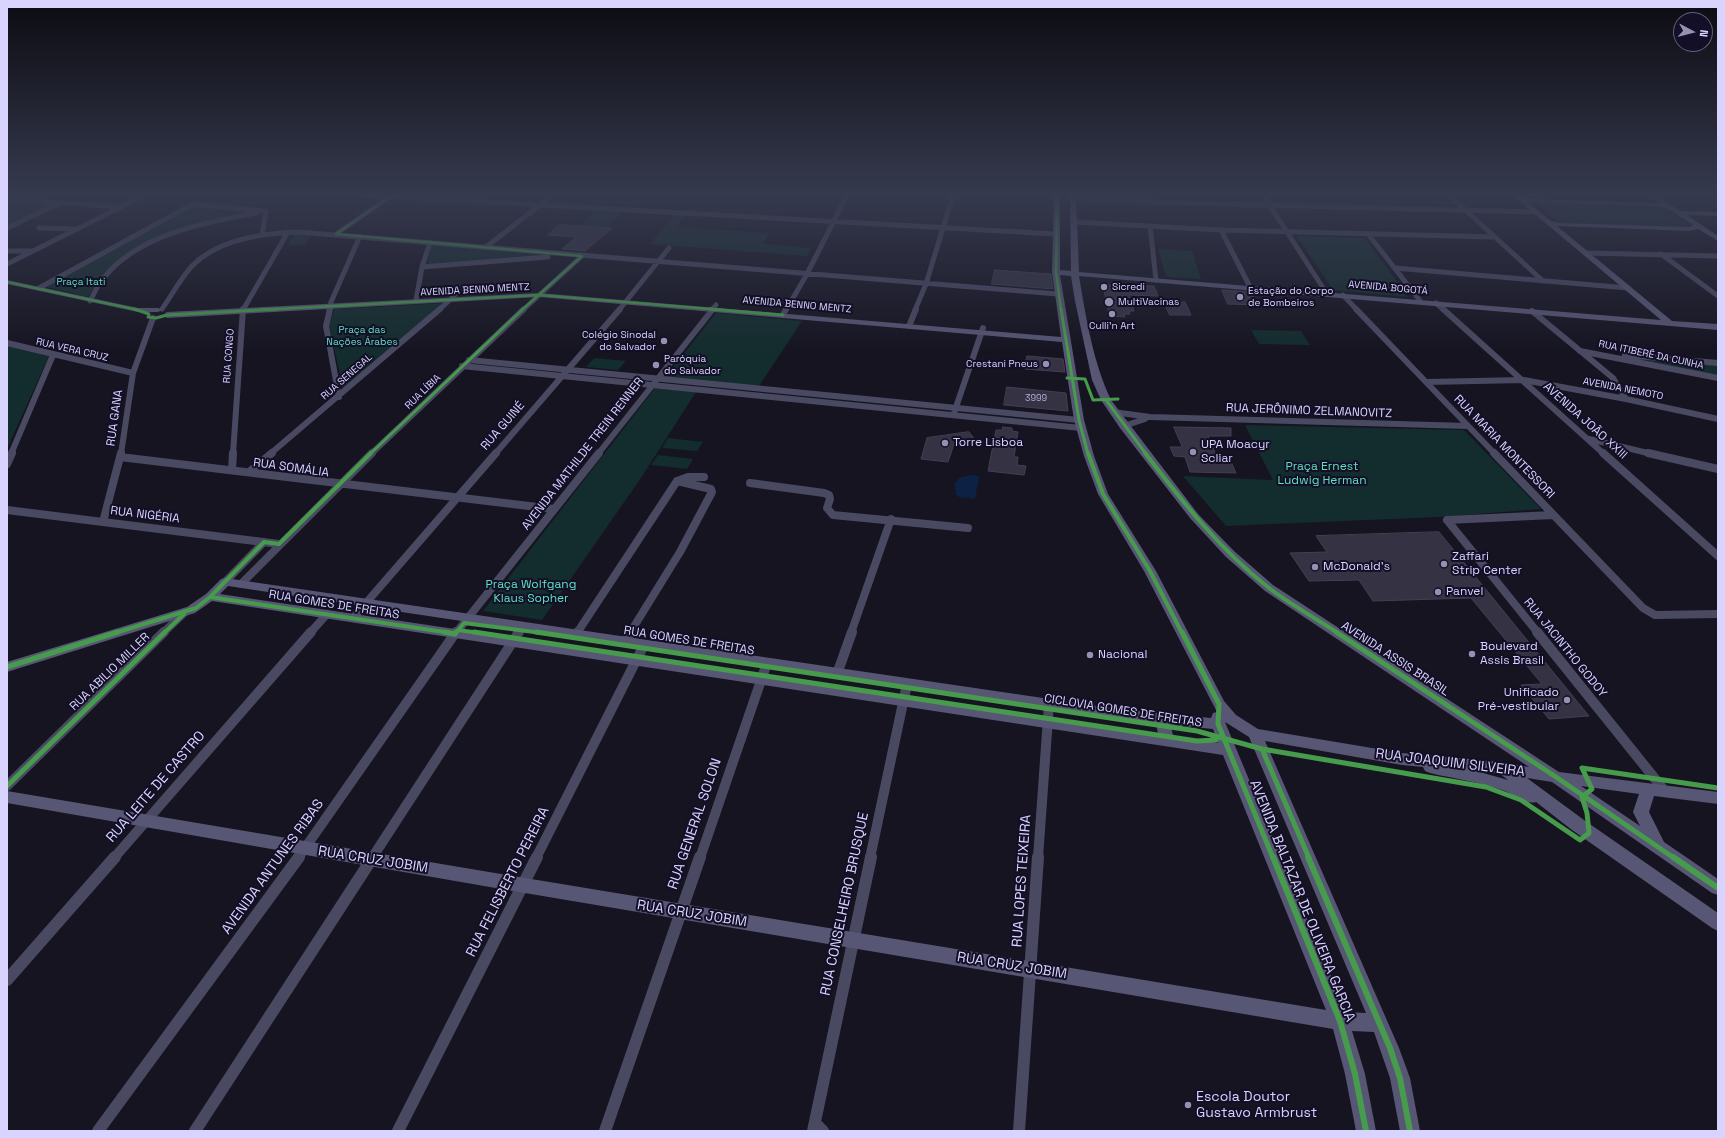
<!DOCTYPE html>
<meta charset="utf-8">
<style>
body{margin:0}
#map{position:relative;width:1725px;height:1138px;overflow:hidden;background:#161421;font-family:"Space Grotesk",sans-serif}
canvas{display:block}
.frame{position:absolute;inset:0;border:8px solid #d9d4ff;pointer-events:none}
.north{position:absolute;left:1673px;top:12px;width:40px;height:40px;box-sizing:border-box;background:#130f26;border:1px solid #625e7d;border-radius:50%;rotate:97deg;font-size:11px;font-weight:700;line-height:16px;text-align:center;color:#d9d4ff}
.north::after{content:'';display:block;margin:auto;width:14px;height:18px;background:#9591b1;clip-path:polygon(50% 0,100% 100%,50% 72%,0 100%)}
</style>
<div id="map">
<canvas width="1725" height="1138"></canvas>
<div class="frame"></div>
<div class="north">N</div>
</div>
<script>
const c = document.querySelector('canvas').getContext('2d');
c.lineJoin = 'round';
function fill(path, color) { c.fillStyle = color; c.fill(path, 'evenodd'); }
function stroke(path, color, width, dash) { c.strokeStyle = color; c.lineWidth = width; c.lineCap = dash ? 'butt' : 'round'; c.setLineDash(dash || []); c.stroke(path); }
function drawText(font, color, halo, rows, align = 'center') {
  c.font = font + ' "Space Grotesk",sans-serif'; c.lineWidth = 4; c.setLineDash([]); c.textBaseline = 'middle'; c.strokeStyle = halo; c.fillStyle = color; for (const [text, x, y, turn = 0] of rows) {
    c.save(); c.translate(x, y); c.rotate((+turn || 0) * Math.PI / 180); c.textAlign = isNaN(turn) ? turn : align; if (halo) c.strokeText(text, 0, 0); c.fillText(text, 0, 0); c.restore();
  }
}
fill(new Path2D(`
 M 13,200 L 57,203 L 7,227 L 7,203 Z
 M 1535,202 L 1661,205 L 1690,225 L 1684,227 L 1562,224 Z
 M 195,204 L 263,211 L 222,219 L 143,245 L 102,276 L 88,297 L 44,286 Z
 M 596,210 L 623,211 L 607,227 L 580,226 Z
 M 675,214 L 686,215 L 677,227 L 769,233 L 763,244 L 811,248 L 807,256 L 650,244 Z
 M 294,234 L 311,235 L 306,244 L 287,246 Z
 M 1297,236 L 1365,238 L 1408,297 L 1333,290 Z
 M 431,245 L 556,255 L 427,265 Z
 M 1158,249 L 1192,251 L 1201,279 L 1166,277 Z
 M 448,303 L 343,388 L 329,325 L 334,309 Z
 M 716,313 L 802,321 L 759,386 L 664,378 Z
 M 1251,330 L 1301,331 L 1310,345 L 1259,344 Z
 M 7,346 L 49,356 L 7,449 Z
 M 1612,355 L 1718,364 L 1718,377 Z
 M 594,358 L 626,361 L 618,370 L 586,367 Z
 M 655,388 L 696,392 L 641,478 L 542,620 L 483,611 Z
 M 1245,425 L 1464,430 L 1541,509 L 1439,517 L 1226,526 L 1183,476 L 1273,480 Z
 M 668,438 L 703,442 L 697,451 L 662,448 Z
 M 658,455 L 693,459 L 687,469 L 651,465 Z`), '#132c2d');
fill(new Path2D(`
 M 971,475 L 979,476 L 975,499 L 959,497 L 955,494 L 956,491 L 954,485 L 959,478 Z`), '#0d2144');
const building = new Path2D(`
 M 560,224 L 580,226 L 612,228 L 585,251 L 562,249 L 576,237 L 548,235 Z
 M 995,270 L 1051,274 L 1053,289 L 992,284 Z
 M 1103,285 L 1154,286 L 1158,296 L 1129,295 L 1134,311 L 1129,311 L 1130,314 L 1124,314 L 1125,317 L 1110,316 Z
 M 1222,290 L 1251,292 L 1258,305 L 1228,304 Z
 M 1164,302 L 1185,302 L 1191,315 L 1170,315 Z
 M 1027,356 L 1063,359 L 1065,372 L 1025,369 Z
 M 1007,387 L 1066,393 L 1068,411 L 1004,405 Z
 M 1003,427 L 1012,428 L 1012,431 L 1018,432 L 1014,457 L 1018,457 L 1017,465 L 1026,466 L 1024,475 L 988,471 L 996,430 L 1002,430 Z
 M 1174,427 L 1231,428 L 1231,436 L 1208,436 L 1219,462 L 1231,462 L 1236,473 L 1190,472 L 1185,457 L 1174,456 L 1170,447 L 1182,447 Z
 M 969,432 L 976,441 L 954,444 L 948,462 L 921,459 L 927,438 Z
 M 1439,532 L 1589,716 L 1549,719 L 1521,685 L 1542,684 L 1471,598 L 1373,601 L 1359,580 L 1309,581 L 1290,553 L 1327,552 L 1316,536 Z`);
fill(building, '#343243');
stroke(building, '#433f54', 1);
stroke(new Path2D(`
 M 363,195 L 1056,234
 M 1263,195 L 1327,294
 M 1449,195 L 1543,281
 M 1652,195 L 1663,202
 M 1074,198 L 1178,203 L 1536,212
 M 7,199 L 120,207
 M 1074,222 L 1221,230 L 1495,237
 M 1150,226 L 1156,280
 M 7,228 L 60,203
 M 39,228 L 76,229
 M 1221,230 L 1250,287
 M 336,234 L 391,196
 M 1368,234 L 1421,302
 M 262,235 L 266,211
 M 486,247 L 553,195
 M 7,251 L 30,251
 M 1585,253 L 1718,256
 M 1661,254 L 1718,296
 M 7,264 L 145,195
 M 422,267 L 548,257
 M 1395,268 L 1628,288
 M 39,288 L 193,204 L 266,211
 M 1343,295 L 1357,310
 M 416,300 L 422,267 L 430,242
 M 90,301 C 94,294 97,286 102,280 C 137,234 204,223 257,213
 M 1436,303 L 1444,310
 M 162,309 C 172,295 180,279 192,266 C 218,239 262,233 298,232 L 1058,294
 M 243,310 L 288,232
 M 329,310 L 331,302 L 360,236
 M 439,310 L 455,295
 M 523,310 L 582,256
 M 619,310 L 669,248
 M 712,310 L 716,305
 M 786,310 L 807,274 L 847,195
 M 915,310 L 926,284 L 953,195`), '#4a4962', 5);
stroke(new Path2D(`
 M 330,309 L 326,326 L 339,397
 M 1356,309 L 1495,454
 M 1443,309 L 1604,454
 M 1532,311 L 1613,378 L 1626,399
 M 783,315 L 786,309
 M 909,326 L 916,309
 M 7,343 L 133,373
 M 1580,351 L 1718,378
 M 1625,355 L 1718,363
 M 469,360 L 1079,420
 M 462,366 L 1081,428
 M 1426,382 L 1524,380 L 1626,399 L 1718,419
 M 1113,412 L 1150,417 L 1468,426
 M 954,413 L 983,328
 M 1124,426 L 1145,419
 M 1589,439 L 1652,454
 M 11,454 L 53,355
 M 121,454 L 133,373 L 153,318
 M 233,454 L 243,309
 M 270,454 L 440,309
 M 371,454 L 524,309
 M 495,454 L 620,309
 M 598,454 L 713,309`), '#4a4962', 6);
stroke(new Path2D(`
 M 1494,453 L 1643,608 L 1655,615 L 1718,614
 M 1603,453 L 1718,556
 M 1648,453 L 1718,469
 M 120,457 L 554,509
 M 7,464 L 12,453
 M 232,470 L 233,453
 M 249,472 L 272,453
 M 750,483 L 824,493 L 829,495 L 830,499 L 827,508 L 833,515 L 968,528
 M 7,510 L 279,544
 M 1447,520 L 1538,633
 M 1447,520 L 1553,515
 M 103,522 L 121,453
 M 225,582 L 264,542
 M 241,584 L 372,453
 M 353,618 L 496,453
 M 163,633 L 185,612
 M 310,633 L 327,614
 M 456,633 L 599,453
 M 518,633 L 522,627
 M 577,633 L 677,481 L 688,477 L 704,477
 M 630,633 L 680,552 L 712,492 L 711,489 L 677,481
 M 851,633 L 891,519`), '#4a4962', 8);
stroke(new Path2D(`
 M 1537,632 L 1664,790
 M 576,635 L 578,632
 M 625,642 L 631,632
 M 837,674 L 852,632
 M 7,786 L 164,632
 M 114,858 L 311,632
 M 298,858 L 456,632
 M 372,858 L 519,632
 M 536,858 L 644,645
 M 700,858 L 767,663
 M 870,858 L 907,684
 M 1038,858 L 1049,704`), '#4a4962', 10);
stroke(new Path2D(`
 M 7,980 L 115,857
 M 815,1123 L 823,1131
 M 98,1131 L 299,857
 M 195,1131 L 373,857
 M 398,1131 L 537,857
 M 605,1131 L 700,857
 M 813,1131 L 871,857
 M 1019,1131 L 1038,857`), '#4a4962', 12);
fill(new Path2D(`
 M 1054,195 L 1060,195 L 1060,270 L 1071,271 L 1070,195 L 1076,195 L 1079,272 L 1661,320 L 1512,195 L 1519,195 L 1533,199 L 1661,203 L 1664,201 L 1681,211 L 1718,212 L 1718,216 L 1687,215 L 1718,236 L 1718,241 L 1698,229 L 1690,231 L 1557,226 L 1672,321 L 1718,324 L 1718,330 L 1079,276 C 1086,318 1093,362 1111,400 L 1198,514 L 1234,551 L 1273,585 L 1559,772 L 1718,792 L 1718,804 L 1654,796 L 1649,812 L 1664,842 L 1718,879 L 1718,895 L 1712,893 L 1552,782 L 1527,778 L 1584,820 L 1718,913 L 1718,931 L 1712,928 L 1572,830 L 1536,802 C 1527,805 1514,795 1505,791 C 1481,782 1455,779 1430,773 L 1425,771 L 1423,767 L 1402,765 L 1265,741 L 1399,1048 L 1410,1078 L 1420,1131 L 1400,1131 L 1390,1078 L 1374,1032 L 1352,1031 L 1365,1074 L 1376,1131 L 1356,1131 L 1345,1074 L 1333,1029 L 507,890 L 7,803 L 7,791 L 507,875 L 1326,1010 L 1223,755 L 212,601 L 195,613 L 7,672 L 7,662 L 187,607 L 206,594 L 221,579 L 225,578 L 1118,709 L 1211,718 L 1213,713 L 1217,712 L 1144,571 L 1098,494 L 1084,456 L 1074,420 L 1062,342 L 539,297 L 167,318 L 163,315 L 167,312 L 539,293 L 1061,337 L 1052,272 ZM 1527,202 L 1657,206 L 1668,209 L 1693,225 L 1689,227 L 1561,223 L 1551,221 ZM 1060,275 L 1071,276 L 1075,301 L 1092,380 L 1101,400 L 1120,428 L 1190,518 L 1226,557 L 1265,591 L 1529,767 L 1503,762 L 1402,753 L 1258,729 L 1236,715 L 1224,701 L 1156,571 L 1108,494 L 1094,456 L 1084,420 ZM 228,586 L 1049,709 L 1156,723 L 1158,734 L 220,594 ZM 1225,722 L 1249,737 L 1366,1013 L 1346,1012 ZM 1171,725 L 1213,729 L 1218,743 L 1173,736 ZM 1476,771 L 1500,774 L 1508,780 ZM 1581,786 L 1639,794 L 1633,812 L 1640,826 Z
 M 7,280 L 138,308 L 158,308 L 162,310 L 158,312 L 138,312 L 7,284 Z`), '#575674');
stroke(new Path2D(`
 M 1057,195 L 1056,272 L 1061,310
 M 336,234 L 582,256
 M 336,234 L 391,196 L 407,197 L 411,195
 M 7,282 L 138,310
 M 259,310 L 539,295 L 723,310
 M 522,310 L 582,256`), '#469c4c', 2.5);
stroke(new Path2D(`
 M 134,309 L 149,314 L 148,317 L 156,318 L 167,315 L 278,309
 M 710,309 L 783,315
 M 1061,309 L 1079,420 L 1088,454
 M 1067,378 L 1085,379 L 1093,400 L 1118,399
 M 1106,400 L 1146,454
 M 370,454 L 523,309`), '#469c4c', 3);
stroke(new Path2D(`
 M 1088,453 L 1103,494 L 1150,571 L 1182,633
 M 1145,453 C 1182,501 1220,550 1269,588 C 1290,604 1315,618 1338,633
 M 210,597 L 451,633
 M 458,630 L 480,633
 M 115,633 L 196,608 L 210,597 L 264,542 L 279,544 L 371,453
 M 164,633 L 184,614
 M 456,633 L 464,623 L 542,633`), '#469c4c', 4);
stroke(new Path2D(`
 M 444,632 L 455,634 L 456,632
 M 474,632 L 1197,741 L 1216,740
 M 536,632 L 1197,731 L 1262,749 L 1486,787 L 1521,800 L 1580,840 L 1589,833 L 1587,813 L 1582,797 L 1592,789 L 1582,768 L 1718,788
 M 1182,632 L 1219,704 L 1218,724 L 1273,858
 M 1336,632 L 1556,777 L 1674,858
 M 7,667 L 118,632
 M 1262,749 L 1309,858
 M 7,786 L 165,632`), '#469c4c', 5);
stroke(new Path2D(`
 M 1273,857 L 1340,1021 L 1355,1074 L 1366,1131
 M 1308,857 L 1390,1048 L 1400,1078 L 1410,1131
 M 1673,857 L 1718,888`), '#469c4c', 6);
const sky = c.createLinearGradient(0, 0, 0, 354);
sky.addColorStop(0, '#0c0b12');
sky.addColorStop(0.55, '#363a4e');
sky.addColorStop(1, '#363a4e00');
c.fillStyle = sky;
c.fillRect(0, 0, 1725, 354);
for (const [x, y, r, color] of [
 [1104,287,4,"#9591b1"],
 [1240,297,4,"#9591b1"],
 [1109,302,5,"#9591b1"],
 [1112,314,4,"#9591b1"],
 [664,341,4,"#9591b1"],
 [1046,364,4,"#9591b1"],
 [656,365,4,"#9591b1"],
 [945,443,4,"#9591b1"],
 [1193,452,4,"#9591b1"],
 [1444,564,4,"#9591b1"],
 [1315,567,4,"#9591b1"],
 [1438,592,4,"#9591b1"],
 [1472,654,4,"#9591b1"],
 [1090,655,4,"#9591b1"],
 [1567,700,4,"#9591b1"],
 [1188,1105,4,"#9591b1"]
]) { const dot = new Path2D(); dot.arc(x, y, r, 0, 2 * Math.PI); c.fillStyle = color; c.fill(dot); stroke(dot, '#130f26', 1.5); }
drawText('9px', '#b0acd0', null, [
 ["3999",1036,399]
]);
drawText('10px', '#5fe0c0', '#130f26', [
 ["Praça Itati",81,282],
 ["Praça das",362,330],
 ["Nações Árabes",362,342]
]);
drawText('10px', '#d9d4ff', '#130f26', [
 ["Sicredi",1112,287],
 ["Estação do Corpo",1248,291],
 ["de Bombeiros",1248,303],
 ["MultiVacinas",1118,302],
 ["Culli'n Art",1112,326,"center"],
 ["Colégio Sinodal",656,335,"right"],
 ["do Salvador",656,347,"right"],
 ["Paróquia",664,359],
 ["do Salvador",664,371],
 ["Crestani Pneus",1038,364,"right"]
], 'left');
drawText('10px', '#d9d4ff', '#130f26', [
 ["AVENIDA BOGOTÁ",1388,288,5],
 ["AVENIDA BENNO MENTZ",475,290,-3],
 ["AVENIDA BENNO MENTZ",797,305,5],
 ["RUA VERA CRUZ",72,350,13],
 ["RUA ITIBERÊ DA CUNHA",1651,355,12],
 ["RUA CONGO",229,356,-86],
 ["RUA SENEGAL",347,377,-41],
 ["AVENIDA NEMOTO",1623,389,11],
 ["RUA LÍBIA",423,392,-44]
]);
drawText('12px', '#d9d4ff', '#130f26', [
 ["RUA JERÔNIMO ZELMANOVITZ",1309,411,2],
 ["RUA GANA",115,418,-82],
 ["AVENIDA JOÃO XXIII",1585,421,42],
 ["RUA GUINÉ",503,426,-49],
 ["RUA MARIA MONTESSORI",1504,447,46],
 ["AVENIDA MATHILDE TREIN RENNER",583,454,-52],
 ["RUA SOMÁLIA",291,468,8],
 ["RUA NIGÉRIA",145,515,7],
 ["RUA GOMES DE FREITAS",334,605,9],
 ["RUA GOMES DE FREITAS",689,641,9],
 ["RUA JACINTHO GODOY",1565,648,51],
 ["AVENIDA ASSIS BRASIL",1395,659,33],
 ["RUA ABILIO MILLER",110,672,-44],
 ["CICLOVIA GOMES DE FREITAS",1123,711,9]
]);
drawText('12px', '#d9d4ff', '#130f26', [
 ["Torre Lisboa",953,443],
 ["UPA Moacyr",1201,445],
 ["Scliar",1201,459],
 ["Zaffari",1452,557],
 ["Strip Center",1452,571],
 ["McDonald's",1323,567],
 ["Panvel",1446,592],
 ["Boulevard",1480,647],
 ["Assis Brasil",1480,661],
 ["Nacional",1098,655],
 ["Unificado",1559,693,"right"],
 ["Pré-vestibular",1559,707,"right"]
], 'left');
drawText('12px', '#5fe0c0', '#130f26', [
 ["Praça Ernest",1322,467],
 ["Ludwig Herman",1322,481],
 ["Praça Wolfgang",531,585],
 ["Klaus Sopher",531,599]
]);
drawText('14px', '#d9d4ff', '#130f26', [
 ["RUA JOAQUIM SILVEIRA",1450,763,7],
 ["RUA LEITE DE CASTRO",156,787,-49],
 ["RUA GENERAL SOLON",695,824,-71],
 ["RUA CRUZ JOBIM",373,860,9],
 ["AVENIDA ANTUNES RIBAS",273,867,-54],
 ["RUA LOPES TEIXEIRA",1022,881,-86],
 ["RUA FELISBERTO PEREIRA",508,882,-63],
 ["AVENIDA BALTAZAR DE OLIVEIRA GARCIA",1302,901,68],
 ["RUA CONSELHEIRO BRUSQUE",845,904,-78],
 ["RUA CRUZ JOBIM",692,914,9],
 ["RUA CRUZ JOBIM",1012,966,9]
]);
drawText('14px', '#d9d4ff', '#130f26', [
 ["Escola Doutor",1196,1097],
 ["Gustavo Armbrust",1196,1113]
], 'left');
</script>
